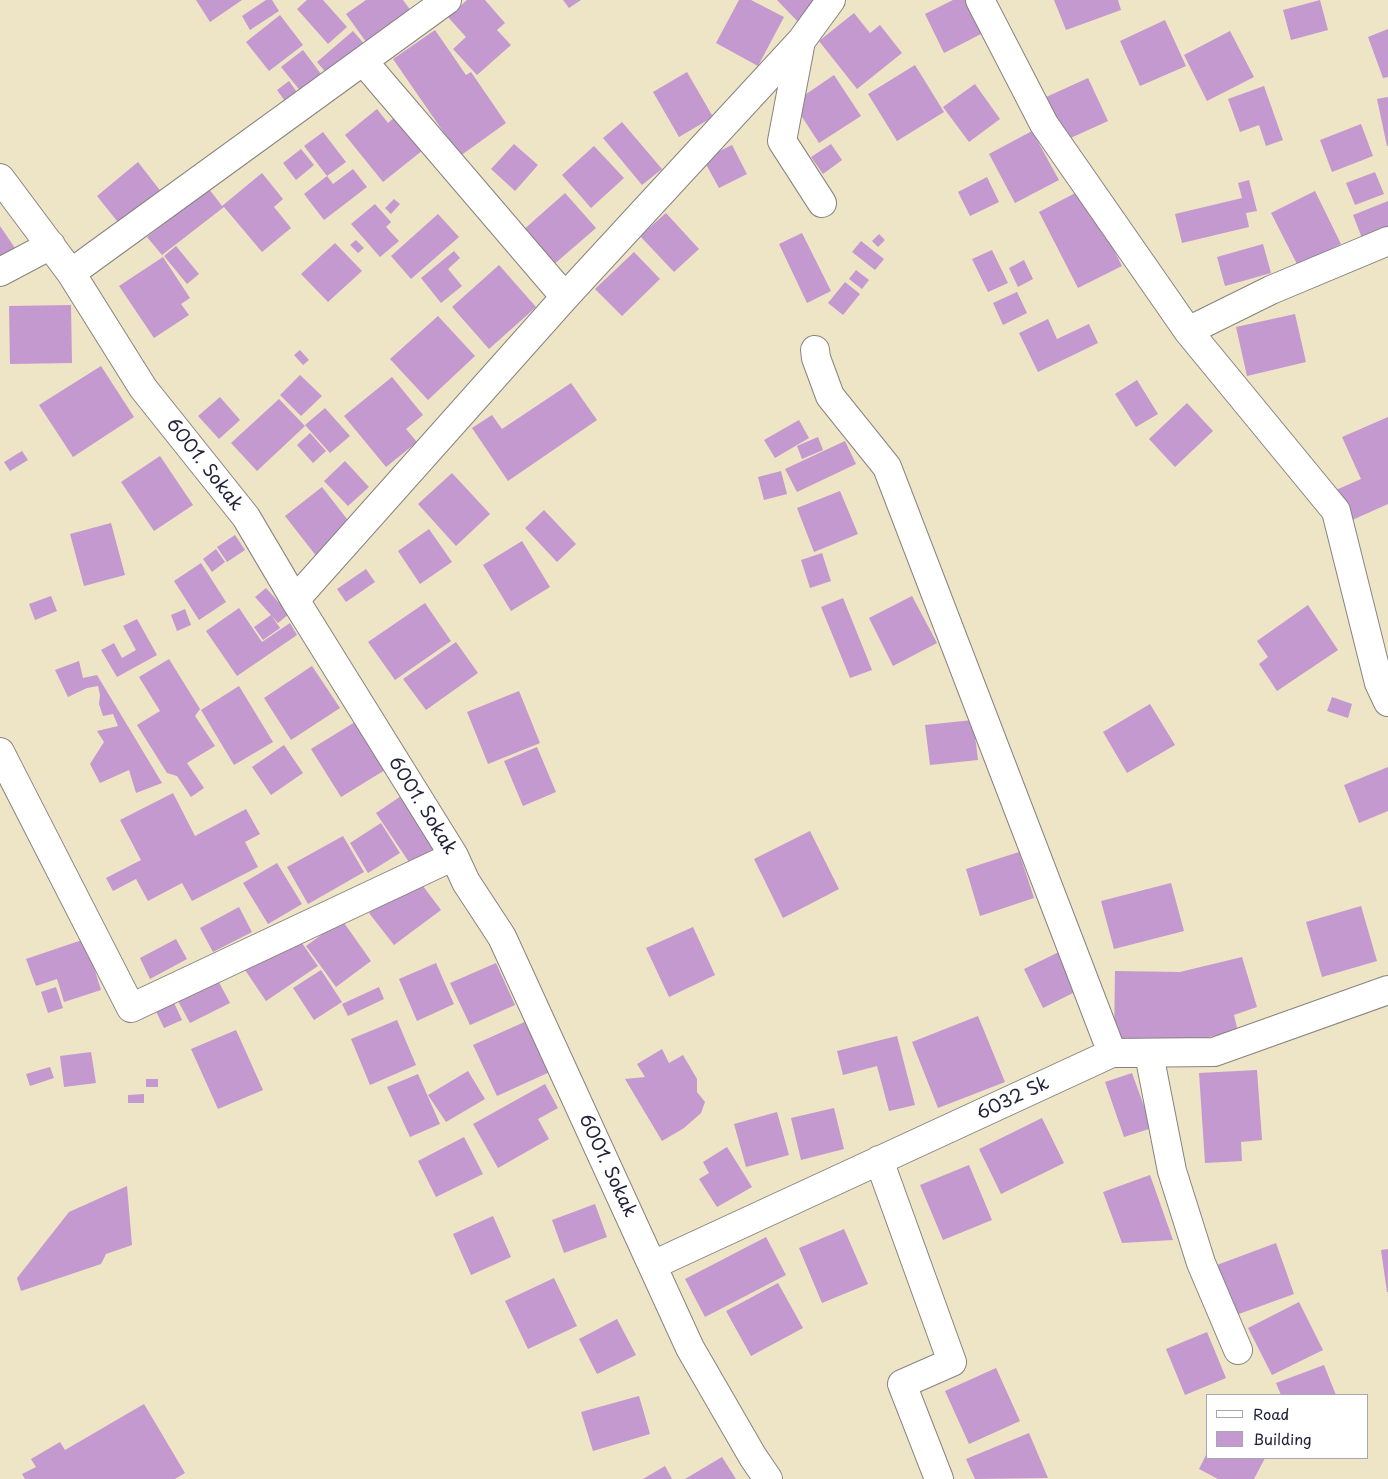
<!DOCTYPE html>
<style>
body{margin:0}
#map{position:relative;width:1388px;height:1479px;overflow:hidden;background:#eee4c6;font-family:"Playpen Sans",sans-serif}
canvas{display:block}
.legend{position:absolute;left:1206px;top:1394px;width:162px;height:65px;box-sizing:border-box;background:#fff;border:1px solid #a7a7b1;margin:0;padding:6px 9px;list-style:none;font-size:15px;color:#22223b}
.legend li{display:flex;align-items:center;gap:10px;height:25px}
.legend b{width:25px;border:1px solid #a7a7b1}
</style>
<div id="map">
<canvas width="1388" height="1479"></canvas>
<ul class="legend">
<li><b style="height:6px;background:#fff"></b>Road</li>
<li><b style="height:14px;background:#c399cf"></b>Building</li>
</ul>
</div>
<script>
const c = document.querySelector('canvas').getContext('2d');
c.lineJoin = 'round';
function fill(path, color) { c.fillStyle = color; c.fill(path, 'evenodd'); }
function stroke(path, color, width, dash) { c.strokeStyle = color; c.lineWidth = width; c.lineCap = dash ? 'butt' : 'round'; c.setLineDash(dash || []); c.stroke(path); }
function drawText(font, color, halo, rows, align = 'center') {
  c.font = font + ' "Playpen Sans",sans-serif'; c.lineWidth = 4.5; c.setLineDash([]); c.textBaseline = 'middle'; c.strokeStyle = halo; c.fillStyle = color; for (const [text, x, y, turn = 0] of rows) {
    c.save(); c.translate(x, y); c.rotate((+turn || 0) * Math.PI / 180); c.textAlign = isNaN(turn) ? turn : align; if (halo) c.strokeText(text, 0, 0); c.fillText(text, 0, 0); c.restore();
  }
}
fill(new Path2D(`
 M 196,0 L 242,0 L 210,22 Z
 M 266,0 L 272,0 L 279,11 L 250,30 L 242,16 Z
 M 307,0 L 323,0 L 347,27 L 328,44 L 297,9 Z
 M 366,0 L 403,0 L 414,15 L 369,46 L 346,14 Z
 M 467,0 L 485,0 L 505,23 L 497,30 L 511,45 L 477,75 L 453,49 L 466,37 L 448,17 Z
 M 563,0 L 581,0 L 569,8 Z
 M 739,0 L 751,0 L 784,17 L 758,66 L 716,43 Z
 M 777,0 L 826,0 L 800,24 Z
 M 953,0 L 967,0 L 983,33 L 944,53 L 925,14 Z
 M 1054,0 L 1118,0 L 1121,10 L 1066,30 Z
 M 1320,0 L 1328,30 L 1291,40 L 1283,10 Z
 M 854,13 L 870,33 L 880,25 L 902,53 L 857,89 L 819,41 Z
 M 280,15 L 303,45 L 269,71 L 246,42 Z
 M 1165,20 L 1186,66 L 1140,86 L 1120,41 Z
 M 1388,29 L 1388,77 L 1383,78 L 1368,37 Z
 M 435,30 L 466,75 L 471,72 L 506,123 L 460,156 L 393,59 Z
 M 353,31 L 366,46 L 329,76 L 317,62 Z
 M 1230,31 L 1254,77 L 1207,101 L 1184,55 Z
 M 303,50 L 327,82 L 306,98 L 281,67 Z
 M 915,65 L 944,112 L 897,141 L 868,94 Z
 M 687,72 L 713,117 L 679,137 L 653,92 Z
 M 834,75 L 861,116 L 819,143 L 793,103 Z
 M 1088,78 L 1108,121 L 1064,141 L 1044,98 Z
 M 289,81 L 299,95 L 287,104 L 277,90 Z
 M 975,84 L 1000,119 L 969,142 L 943,107 Z
 M 1264,86 L 1283,140 L 1266,146 L 1259,125 L 1240,132 L 1228,99 Z
 M 1388,97 L 1388,146 L 1387,146 L 1377,99 Z
 M 377,109 L 388,123 L 396,116 L 423,150 L 383,182 L 345,135 Z
 M 622,122 L 662,169 L 642,185 L 603,138 Z
 M 1361,124 L 1373,156 L 1332,172 L 1320,140 Z
 M 1032,131 L 1059,180 L 1015,203 L 989,154 Z
 M 323,132 L 346,162 L 327,176 L 333,184 L 353,169 L 367,187 L 324,220 L 304,194 L 327,176 L 304,146 Z
 M 514,144 L 538,165 L 515,191 L 491,169 Z
 M 831,144 L 842,160 L 823,174 L 811,157 Z
 M 732,145 L 747,174 L 719,188 L 703,159 Z
 M 594,146 L 624,178 L 591,208 L 562,175 Z
 M 301,149 L 314,165 L 296,180 L 283,163 Z
 M 138,162 L 162,193 L 121,226 L 97,196 Z
 M 1375,172 L 1384,194 L 1355,205 L 1346,183 Z
 M 262,173 L 283,199 L 274,207 L 291,228 L 262,252 L 224,207 L 162,255 L 147,237 L 209,189 L 222,206 Z
 M 987,177 L 999,202 L 970,216 L 958,192 Z
 M 1249,180 L 1257,211 L 1246,213 L 1249,227 L 1182,243 L 1175,214 L 1242,198 L 1238,183 Z
 M 1083,189 L 1122,266 L 1078,288 L 1039,212 Z
 M 1315,191 L 1341,244 L 1298,266 L 1271,213 Z
 M 565,193 L 596,228 L 552,266 L 521,232 Z
 M 394,199 L 400,204 L 391,214 L 385,208 Z
 M 1388,201 L 1388,228 L 1362,238 L 1353,215 Z
 M 375,204 L 391,222 L 386,227 L 399,241 L 380,257 L 351,224 Z
 M 666,213 L 699,249 L 674,272 L 640,236 Z
 M 438,214 L 459,237 L 411,279 L 391,256 Z
 M 0,226 L 17,251 L 0,262 Z
 M 802,233 L 831,291 L 807,303 L 779,244 Z
 M 879,234 L 885,240 L 878,247 L 872,241 Z
 M 356,240 L 364,248 L 358,253 L 350,245 Z
 M 861,241 L 884,259 L 875,270 L 852,252 Z
 M 335,243 L 362,271 L 328,302 L 301,274 Z
 M 1263,244 L 1271,273 L 1225,286 L 1217,257 Z
 M 176,246 L 199,274 L 187,284 L 164,256 Z
 M 992,250 L 1008,283 L 988,292 L 972,259 Z
 M 454,251 L 460,258 L 448,269 L 462,286 L 441,303 L 421,278 Z
 M 634,252 L 660,279 L 622,316 L 595,289 Z
 M 163,257 L 190,298 L 181,304 L 189,315 L 154,338 L 119,286 Z
 M 1024,260 L 1033,279 L 1018,287 L 1009,268 Z
 M 499,265 L 536,307 L 489,349 L 452,307 Z
 M 856,270 L 869,280 L 862,289 L 849,279 Z
 M 845,282 L 860,294 L 843,315 L 828,303 Z
 M 1017,292 L 1027,313 L 1003,325 L 993,303 Z
 M 71,305 L 72,363 L 10,364 L 9,306 Z
 M 1295,314 L 1306,362 L 1247,376 L 1236,327 Z
 M 438,316 L 475,356 L 428,400 L 390,359 Z
 M 1048,319 L 1057,339 L 1089,324 L 1098,343 L 1038,372 L 1019,333 Z
 M 300,350 L 309,360 L 303,365 L 294,355 Z
 M 101,366 L 134,417 L 73,457 L 39,405 Z
 M 300,375 L 322,396 L 301,416 L 280,395 Z
 M 392,377 L 423,415 L 406,429 L 417,442 L 386,467 L 344,416 Z
 M 1137,380 L 1158,414 L 1136,427 L 1115,394 Z
 M 571,383 L 597,420 L 508,481 L 472,428 L 492,415 L 502,429 Z
 M 220,397 L 240,420 L 219,439 L 198,416 Z
 M 279,399 L 305,426 L 257,471 L 231,443 Z
 M 1187,403 L 1213,431 L 1175,467 L 1149,439 Z
 M 325,408 L 350,436 L 330,453 L 305,425 Z
 M 1388,417 L 1388,504 L 1350,521 L 1336,490 L 1361,479 L 1342,437 Z
 M 799,420 L 809,438 L 775,458 L 764,440 Z
 M 310,433 L 326,451 L 313,463 L 297,445 Z
 M 818,437 L 823,450 L 802,459 L 797,446 Z
 M 845,441 L 856,464 L 797,492 L 785,469 Z
 M 22,451 L 28,460 L 10,471 L 4,462 Z
 M 160,456 L 193,505 L 154,531 L 121,482 Z
 M 345,461 L 369,487 L 348,506 L 324,481 Z
 M 781,471 L 787,494 L 764,500 L 758,477 Z
 M 452,473 L 490,514 L 456,546 L 418,504 Z
 M 322,487 L 354,528 L 317,557 L 285,516 Z
 M 840,491 L 858,534 L 814,552 L 797,508 Z
 M 544,510 L 576,544 L 557,562 L 525,528 Z
 M 111,523 L 125,575 L 84,586 L 70,534 Z
 M 429,529 L 452,562 L 420,584 L 398,551 Z
 M 235,535 L 245,550 L 227,562 L 217,547 Z
 M 522,541 L 550,587 L 511,611 L 483,565 Z
 M 216,549 L 225,562 L 212,572 L 203,559 Z
 M 822,553 L 831,581 L 810,588 L 801,560 Z
 M 201,563 L 226,602 L 199,620 L 174,581 Z
 M 366,569 L 375,582 L 346,602 L 337,589 Z
 M 266,588 L 289,614 L 278,623 L 255,597 Z
 M 51,596 L 57,611 L 35,620 L 29,604 Z
 M 912,596 L 937,643 L 893,666 L 869,618 Z
 M 843,598 L 872,670 L 850,678 L 821,607 Z
 M 425,603 L 451,641 L 395,680 L 368,642 Z
 M 1308,605 L 1338,650 L 1277,691 L 1259,664 L 1268,657 L 1257,641 Z
 M 239,608 L 262,642 L 290,623 L 297,635 L 237,676 L 206,631 Z
 M 185,609 L 191,625 L 177,631 L 171,615 Z
 M 271,615 L 280,628 L 263,640 L 254,627 Z
 M 137,619 L 157,655 L 117,677 L 101,650 L 114,643 L 122,658 L 136,650 L 123,626 Z
 M 456,642 L 478,673 L 426,710 L 403,679 Z
 M 169,659 L 200,709 L 195,716 L 215,746 L 187,763 L 204,788 L 191,797 L 177,776 L 167,773 L 137,725 L 160,711 L 139,677 Z
 M 79,661 L 83,678 L 97,675 L 162,783 L 136,793 L 129,770 L 100,783 L 90,764 L 104,742 L 97,731 L 118,726 L 113,714 L 103,716 L 99,704 L 100,695 L 98,686 L 87,688 L 68,697 L 55,670 Z
 M 312,666 L 340,708 L 291,740 L 264,698 Z
 M 239,686 L 273,742 L 234,765 L 201,710 Z
 M 519,691 L 540,743 L 488,764 L 467,712 Z
 M 1332,697 L 1352,704 L 1348,718 L 1327,711 Z
 M 1150,704 L 1175,745 L 1127,773 L 1103,732 Z
 M 973,720 L 978,760 L 930,765 L 925,725 Z
 M 355,722 L 385,770 L 341,797 L 311,749 Z
 M 284,745 L 303,773 L 271,795 L 252,767 Z
 M 537,747 L 556,792 L 523,806 L 504,761 Z
 M 1388,767 L 1388,811 L 1359,823 L 1344,785 Z
 M 407,792 L 446,850 L 415,871 L 376,813 Z
 M 173,793 L 195,836 L 246,809 L 260,834 L 245,842 L 258,867 L 192,901 L 182,883 L 148,901 L 136,879 L 113,891 L 106,878 L 141,860 L 120,820 Z
 M 381,823 L 400,853 L 368,873 L 350,843 Z
 M 810,831 L 839,889 L 783,918 L 754,859 Z
 M 343,836 L 364,872 L 308,904 L 287,867 Z
 M 1019,852 L 1034,898 L 980,916 L 966,869 Z
 M 277,863 L 302,904 L 268,924 L 243,883 Z
 M 417,878 L 441,910 L 394,945 L 369,913 Z
 M 1171,883 L 1184,931 L 1114,949 L 1101,901 Z
 M 1361,906 L 1377,961 L 1322,977 L 1306,922 Z
 M 239,907 L 252,932 L 213,952 L 200,928 Z
 M 342,920 L 371,961 L 336,987 L 306,946 Z
 M 693,927 L 715,975 L 669,997 L 646,948 Z
 M 297,936 L 318,966 L 266,1001 L 245,970 Z
 M 85,939 L 101,990 L 64,1002 L 57,979 L 36,986 L 26,959 Z
 M 176,939 L 187,959 L 150,979 L 140,958 Z
 M 1063,950 L 1081,989 L 1043,1008 L 1024,969 Z
 M 1242,957 L 1257,1007 L 1234,1015 L 1238,1032 L 1209,1037 L 1209,1048 L 1114,1044 L 1115,971 L 1180,972 Z
 M 436,963 L 454,1004 L 417,1021 L 399,979 Z
 M 496,963 L 515,1005 L 470,1025 L 450,983 Z
 M 321,970 L 342,1002 L 314,1020 L 293,988 Z
 M 213,971 L 230,1003 L 190,1023 L 173,992 Z
 M 56,987 L 63,1008 L 48,1013 L 41,992 Z
 M 379,987 L 384,999 L 348,1016 L 342,1004 Z
 M 170,994 L 182,1020 L 164,1028 L 152,1003 Z
 M 978,1016 L 1005,1082 L 938,1108 L 912,1042 Z
 M 397,1020 L 416,1065 L 370,1085 L 351,1039 Z
 M 529,1020 L 552,1071 L 497,1096 L 473,1045 Z
 M 236,1030 L 263,1090 L 218,1109 L 191,1049 Z
 M 897,1036 L 915,1105 L 889,1111 L 877,1066 L 843,1075 L 837,1051 Z
 M 662,1049 L 669,1063 L 683,1055 L 697,1079 L 697,1092 L 705,1102 L 701,1113 L 684,1128 L 662,1141 L 625,1079 L 645,1077 L 637,1064 Z
 M 91,1052 L 96,1083 L 64,1087 L 60,1056 Z
 M 50,1067 L 54,1078 L 30,1086 L 26,1074 Z
 M 1257,1070 L 1262,1140 L 1241,1142 L 1242,1161 L 1205,1163 L 1199,1073 Z
 M 468,1071 L 485,1099 L 446,1122 L 428,1095 Z
 M 1132,1073 L 1152,1128 L 1124,1137 L 1105,1082 Z
 M 418,1074 L 440,1124 L 410,1137 L 387,1087 Z
 M 146,1079 L 158,1079 L 158,1087 L 146,1087 Z
 M 545,1084 L 558,1108 L 538,1119 L 549,1139 L 498,1168 L 473,1124 Z
 M 144,1094 L 144,1103 L 128,1103 L 128,1095 Z
 M 834,1108 L 844,1149 L 801,1160 L 791,1118 Z
 M 777,1112 L 789,1155 L 746,1167 L 734,1124 Z
 M 1042,1118 L 1064,1163 L 1001,1194 L 979,1149 Z
 M 464,1137 L 483,1174 L 436,1197 L 418,1161 Z
 M 727,1147 L 752,1187 L 717,1207 L 699,1179 L 709,1173 L 703,1162 Z
 M 969,1165 L 992,1220 L 943,1240 L 920,1185 Z
 M 1150,1175 L 1173,1240 L 1122,1243 L 1103,1192 Z
 M 127,1186 L 132,1245 L 106,1254 L 101,1264 L 21,1291 L 17,1278 L 69,1212 Z
 M 595,1204 L 607,1237 L 564,1253 L 552,1220 Z
 M 493,1216 L 511,1257 L 471,1275 L 453,1234 Z
 M 844,1229 L 868,1284 L 822,1303 L 799,1248 Z
 M 766,1237 L 786,1275 L 705,1317 L 685,1279 Z
 M 1276,1243 L 1294,1294 L 1236,1315 L 1217,1265 Z
 M 1388,1249 L 1388,1292 L 1387,1292 L 1381,1250 Z
 M 554,1278 L 577,1326 L 528,1349 L 505,1301 Z
 M 778,1283 L 803,1328 L 751,1356 L 726,1311 Z
 M 1299,1302 L 1323,1350 L 1272,1375 L 1248,1328 Z
 M 617,1319 L 636,1355 L 597,1374 L 579,1339 Z
 M 1207,1332 L 1226,1378 L 1185,1395 L 1166,1349 Z
 M 1324,1365 L 1336,1395 L 1281,1395 L 1276,1383 Z
 M 996,1368 L 1020,1421 L 969,1444 L 945,1391 Z
 M 639,1396 L 650,1434 L 593,1451 L 581,1412 Z
 M 144,1404 L 185,1473 L 175,1479 L 25,1479 L 22,1474 L 36,1467 L 31,1459 L 60,1442 L 65,1450 Z
 M 1029,1433 L 1048,1478 L 975,1479 L 966,1459 Z
 M 1207,1453 L 1207,1458 L 1265,1458 L 1254,1479 L 1218,1479 L 1199,1469 Z
 M 722,1457 L 736,1479 L 685,1479 Z
 M 665,1466 L 672,1479 L 643,1479 Z`), '#c399cf');
const minor = new Path2D(`
 M 980,0 L 1044,124 L 1188,331 L 1336,511 L 1379,683 L 1388,702
 M 801,41 L 782,141 L 822,203
 M 363,61 L 565,297
 M 0,178 L 71,273 L 143,388 L 246,517 L 295,600 L 454,856 L 466,882 L 502,937 L 690,1348 L 753,1457 L 768,1479
 M 0,272 L 51,245
 M 71,273 L 447,0
 M 1188,331 L 1271,290 L 1388,241
 M 815,350 L 816,358 L 830,396 L 887,467 L 1112,1053
 M 295,600 L 565,297 L 801,41 L 831,0
 M 0,752 L 131,1008 L 454,856
 M 1149,1054 L 1172,1171 L 1201,1263 L 1238,1350
 M 879,1160 L 952,1362 L 902,1384 L 939,1479
 M 653,1265 L 1112,1053 L 1214,1052 L 1388,990`);
stroke(minor, '#888380', 30);
stroke(minor, '#fff', 28);
drawText('18px', '#22223b', '#fff', [
 ["6001. Sokak",204,465,52],
 ["6001. Sokak",422,806,58],
 ["6032 Sk",1013,1099,-25],
 ["6001. Sokak",607,1166,65]
]);
</script>
